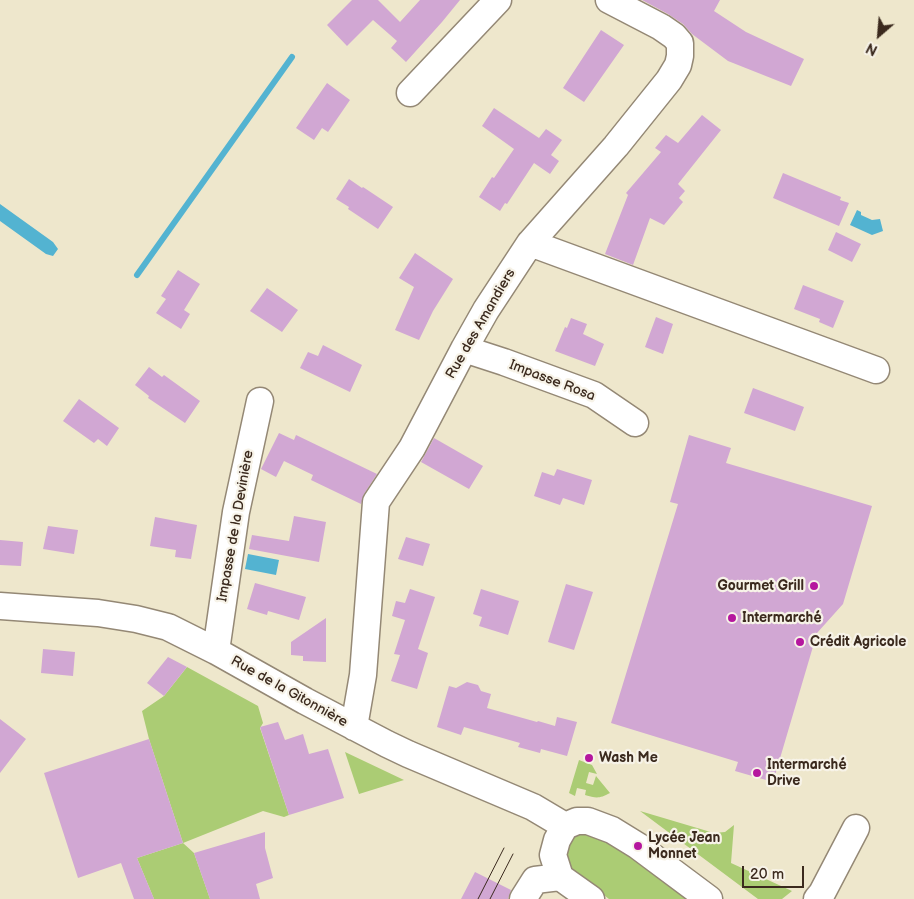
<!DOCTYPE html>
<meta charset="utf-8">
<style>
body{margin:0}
#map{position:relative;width:914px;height:899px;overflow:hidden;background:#eee7cc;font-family:"Balsamiq Sans",sans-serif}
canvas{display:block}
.north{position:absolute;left:854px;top:10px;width:50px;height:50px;-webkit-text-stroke:4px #f7f3e8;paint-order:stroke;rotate:207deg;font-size:14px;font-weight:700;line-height:20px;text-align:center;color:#3b2a1e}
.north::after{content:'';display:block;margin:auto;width:18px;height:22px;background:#3b2a1e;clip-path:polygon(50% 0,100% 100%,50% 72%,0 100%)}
.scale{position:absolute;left:742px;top:866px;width:62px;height:22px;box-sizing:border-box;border:2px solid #3b2a1e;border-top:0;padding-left:6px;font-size:15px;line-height:18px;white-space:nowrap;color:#3b2a1e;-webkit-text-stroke:4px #f7f3e8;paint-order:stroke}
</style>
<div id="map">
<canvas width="914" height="899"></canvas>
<div class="north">N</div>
<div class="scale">20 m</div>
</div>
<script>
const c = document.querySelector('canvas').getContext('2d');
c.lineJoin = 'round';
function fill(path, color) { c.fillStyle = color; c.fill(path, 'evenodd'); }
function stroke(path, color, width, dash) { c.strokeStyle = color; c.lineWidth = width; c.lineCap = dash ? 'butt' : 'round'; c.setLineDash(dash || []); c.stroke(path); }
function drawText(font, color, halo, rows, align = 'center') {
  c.font = font + ' "Balsamiq Sans",sans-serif'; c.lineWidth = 4.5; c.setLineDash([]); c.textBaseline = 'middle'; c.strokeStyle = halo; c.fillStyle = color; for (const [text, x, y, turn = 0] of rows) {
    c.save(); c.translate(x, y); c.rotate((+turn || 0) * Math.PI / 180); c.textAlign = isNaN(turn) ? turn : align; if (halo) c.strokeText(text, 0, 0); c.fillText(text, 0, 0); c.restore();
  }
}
fill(new Path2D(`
 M 187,667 L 258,706 L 263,723 L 260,728 L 289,815 L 284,817 L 263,811 L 183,843 L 194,853 L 210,899 L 154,899 L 137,858 L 183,843 L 149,739 L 142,711 L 164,696 Z
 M 345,752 L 404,780 L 359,794 Z
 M 579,760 L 592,765 L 597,774 L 589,772 L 586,783 L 593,785 L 596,776 L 610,793 C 599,799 596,798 585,795 L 586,790 L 577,788 L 575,796 L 569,793 Z
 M 640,811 L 714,833 L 725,832 L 734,825 L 731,863 L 792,891 L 782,899 L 758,899 Z
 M 593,830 L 692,899 L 609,899 L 571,869 L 564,848 L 572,837 L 579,831 Z`), '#abcc74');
fill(new Path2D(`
 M 0,204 L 53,242 L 58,249 L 53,256 L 46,254 L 0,221 Z
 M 857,210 L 861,212 L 861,215 L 872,220 L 880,219 L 883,231 L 872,235 L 850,225 Z
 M 248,554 L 279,560 L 276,575 L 245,569 Z`), '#53b3d1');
stroke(new Path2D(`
 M 137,275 L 292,57`), '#53b3d1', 6);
fill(new Path2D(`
 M 352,0 L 378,0 L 400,22 L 420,0 L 460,0 L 442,22 L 406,62 L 391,48 L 397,41 L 373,20 L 347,46 L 327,25 Z
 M 642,0 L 720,0 L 714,11 L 746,32 L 804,59 L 791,86 L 728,61 L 692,34 L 683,24 L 668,14 Z
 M 601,30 L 624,45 L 584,102 L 563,88 Z
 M 327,83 L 350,100 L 328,132 L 322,128 L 314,140 L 296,128 Z
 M 494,108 L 539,138 L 546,129 L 562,140 L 551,155 L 559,161 L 550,174 L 534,163 L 507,204 L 505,203 L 500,211 L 479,197 L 492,177 L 494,178 L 514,149 L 482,126 Z
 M 702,115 L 721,130 L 678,184 L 685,191 L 679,198 L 683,202 L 664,225 L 650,218 L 633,265 L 605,254 L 628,195 L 626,193 L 661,152 L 655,148 L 666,135 L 678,143 Z
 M 783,173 L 841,197 L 840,200 L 849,203 L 839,226 L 773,198 Z
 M 349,179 L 362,188 L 363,187 L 393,207 L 378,229 L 348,209 L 349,207 L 336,199 Z
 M 836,232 L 861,244 L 852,262 L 828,250 Z
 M 415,253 L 453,279 L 433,311 L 419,340 L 395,330 L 414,287 L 399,278 Z
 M 178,270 L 200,284 L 184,310 L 190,314 L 181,329 L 156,313 L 166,299 L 161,296 Z
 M 803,285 L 844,301 L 833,328 L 819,322 L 820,319 L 794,309 Z
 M 267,288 L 298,310 L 282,332 L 250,311 Z
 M 656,317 L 673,324 L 663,354 L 645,347 Z
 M 571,318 L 587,324 L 583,334 L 604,344 L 595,366 L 555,351 L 565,327 L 567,328 Z
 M 323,345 L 362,365 L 350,392 L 300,368 L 308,352 L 318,356 Z
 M 149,367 L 162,377 L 164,375 L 200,401 L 185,423 L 148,398 L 149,396 L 135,385 Z
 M 753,388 L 804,407 L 795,431 L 744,413 Z
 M 79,399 L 119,428 L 107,446 L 98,439 L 94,443 L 63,421 Z
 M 279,433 L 294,440 L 296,435 L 377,474 L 364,494 L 361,504 L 311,480 L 313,475 L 284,461 L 276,477 L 261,469 Z
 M 689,435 L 731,448 L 726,463 L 872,506 L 843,604 L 817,633 L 773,782 L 735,771 L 738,762 L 611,723 L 678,504 L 670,502 Z
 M 434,438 L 483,466 L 469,489 L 421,462 Z
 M 557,469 L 592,480 L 584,505 L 563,498 L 560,505 L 534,496 L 542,472 L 554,476 Z
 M 294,516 L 326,522 L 319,562 L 249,549 L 252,535 L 289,541 Z
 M 155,517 L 197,525 L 191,559 L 175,557 L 176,550 L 150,546 Z
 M 48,526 L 78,530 L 74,554 L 43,549 Z
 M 406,537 L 430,544 L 423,566 L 398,559 Z
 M 0,540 L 23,542 L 21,566 L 0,565 Z
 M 255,583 L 306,597 L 299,620 L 268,611 L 267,615 L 247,609 Z
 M 566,584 L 593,592 L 574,650 L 548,642 Z
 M 410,589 L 435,597 L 418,649 L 428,653 L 417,689 L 391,681 L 400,655 L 394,654 L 405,620 L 392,616 L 396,601 L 405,603 Z
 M 481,589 L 519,601 L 508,635 L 479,626 L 482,617 L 473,614 Z
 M 326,618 L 326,662 L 303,661 L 303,656 L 291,655 L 291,642 Z
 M 43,649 L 75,652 L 73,676 L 41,673 Z
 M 168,657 L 187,667 L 164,696 L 147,683 Z
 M 467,682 L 478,685 L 481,691 L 491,694 L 487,708 L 537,722 L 538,721 L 555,726 L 557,717 L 577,722 L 567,756 L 541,749 L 540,753 L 518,747 L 520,743 L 464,727 L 461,735 L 437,727 L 449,686 L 456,688 Z
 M 0,719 L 26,739 L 0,773 Z
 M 278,722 L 285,740 L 303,734 L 309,754 L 328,749 L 344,798 L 289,815 L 260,727 Z
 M 149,739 L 183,843 L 137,858 L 154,899 L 134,899 L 121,863 L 78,878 L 44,773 Z
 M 265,832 L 265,848 L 273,878 L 256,884 L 260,899 L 210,899 L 194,853 Z
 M 475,872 L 511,890 L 508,899 L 461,899 Z`), '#d1a7d3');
const minor = new Path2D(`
 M 410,93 L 498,0
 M 530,243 L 876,370
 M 464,349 L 504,362 L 594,395 L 635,423
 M 0,606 L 98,613 L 136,619 L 168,627 L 216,651 L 305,701 L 387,744 L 408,754 L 533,807 L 565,826
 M 216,651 L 236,512 L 260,401
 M 354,727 L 363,675 L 376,502 L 412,448 L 464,349 L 486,310 L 530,243 L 616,146 L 669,80 L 678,65 L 680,56 L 680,43 L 674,36 L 661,27 L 609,0
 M 523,899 L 535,880 L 560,877
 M 591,899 L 560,877 L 553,855 L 557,840 L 565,826 L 577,821 L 588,821 L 612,830 L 638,846 L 709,899
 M 817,899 L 822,893 L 856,828`);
stroke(minor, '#948875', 29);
stroke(minor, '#fff', 26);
stroke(new Path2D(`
 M 478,899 L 504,848
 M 490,899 L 513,854`), '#3b2a1e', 1);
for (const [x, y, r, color] of [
 [814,586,5,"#b5179e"],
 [732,618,5,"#b5179e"],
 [800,642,5,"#b5179e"],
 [589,758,5,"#b5179e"],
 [757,773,5,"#b5179e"],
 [638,846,5,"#b5179e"]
]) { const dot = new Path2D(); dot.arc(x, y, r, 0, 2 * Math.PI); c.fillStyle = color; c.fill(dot); stroke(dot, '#f7f3e8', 2); }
drawText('14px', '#3b2a1e', '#f7f3e8', [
 ["Rue des Amandiers",481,324,-60],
 ["Impasse Rosa",552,381,21],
 ["Impasse de la Devinière",236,526,-80],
 ["Rue de la Gitonnière",289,692,29]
]);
drawText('bold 14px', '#3b2a1e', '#f7f3e8', [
 ["Gourmet Grill",804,586,"right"],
 ["Intermarché",742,618],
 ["Crédit Agricole",810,642],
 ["Wash Me",599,758],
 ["Intermarché",767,765],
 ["Drive",767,781],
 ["Lycée Jean",648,838],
 ["Monnet",648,854]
], 'left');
</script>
